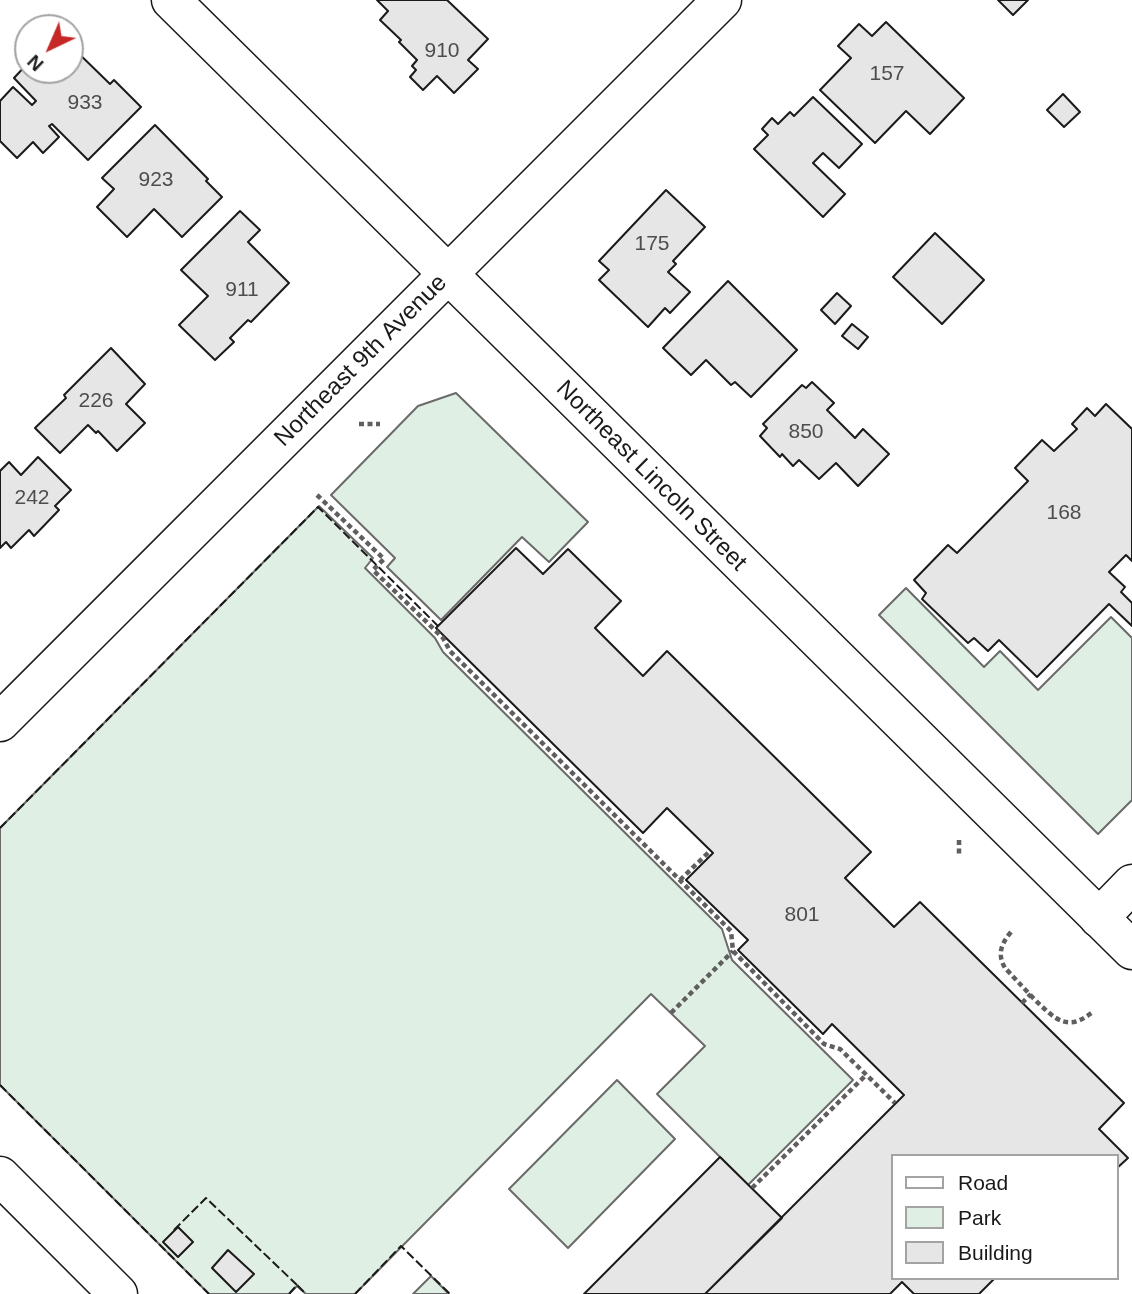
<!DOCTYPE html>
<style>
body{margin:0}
#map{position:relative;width:1132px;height:1294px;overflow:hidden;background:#fff;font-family:Helvetica,sans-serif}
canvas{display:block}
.legend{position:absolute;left:891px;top:1154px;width:228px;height:126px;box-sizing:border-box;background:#fff;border:2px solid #a3a3a3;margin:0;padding:9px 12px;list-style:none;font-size:21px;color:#1a1a1a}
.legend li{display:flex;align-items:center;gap:14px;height:35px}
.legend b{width:35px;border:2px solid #a3a3a3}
.north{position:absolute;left:14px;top:14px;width:70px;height:70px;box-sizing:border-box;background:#fff;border:2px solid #a3a3a3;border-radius:50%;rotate:224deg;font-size:19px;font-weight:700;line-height:28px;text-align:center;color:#1a1a1a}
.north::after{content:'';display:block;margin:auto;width:24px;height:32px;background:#c62828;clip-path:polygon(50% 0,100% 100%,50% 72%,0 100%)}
</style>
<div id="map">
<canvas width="1132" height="1294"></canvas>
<ul class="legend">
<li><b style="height:9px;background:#fff"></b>Road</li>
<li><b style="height:19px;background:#e0efe3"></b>Park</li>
<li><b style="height:19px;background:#e6e6e6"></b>Building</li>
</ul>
<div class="north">N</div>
</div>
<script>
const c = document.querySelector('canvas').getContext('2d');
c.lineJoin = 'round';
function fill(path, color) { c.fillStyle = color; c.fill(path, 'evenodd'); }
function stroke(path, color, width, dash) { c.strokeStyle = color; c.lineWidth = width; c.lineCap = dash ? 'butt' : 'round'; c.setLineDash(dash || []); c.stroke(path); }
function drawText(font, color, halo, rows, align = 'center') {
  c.font = font + ' Helvetica,sans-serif'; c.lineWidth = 5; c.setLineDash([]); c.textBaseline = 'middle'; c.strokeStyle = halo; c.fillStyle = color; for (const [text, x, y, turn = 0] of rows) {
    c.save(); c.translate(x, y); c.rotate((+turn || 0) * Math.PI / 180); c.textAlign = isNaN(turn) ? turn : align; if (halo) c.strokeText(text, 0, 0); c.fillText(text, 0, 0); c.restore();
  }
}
const green = new Path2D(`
 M 456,393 L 588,522 L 549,562 L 522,537 L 441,620 L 387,567 L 395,558 L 331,495 L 418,406 Z
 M 319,506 L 373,558 L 365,568 L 435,638 L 443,652 L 722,929 L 732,960 L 853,1080 L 748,1185 L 657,1094 L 705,1046 L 651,994 L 355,1294 L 306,1294 L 297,1286 L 289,1294 L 209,1294 L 0,1085 L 0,828 Z
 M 906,588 L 984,667 L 1000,651 L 1038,690 L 1111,617 L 1132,638 L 1132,800 L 1098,834 L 879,615 Z
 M 617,1080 L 675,1139 L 568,1248 L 509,1189 Z
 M 431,1276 L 449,1294 L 413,1294 Z`);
fill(green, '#e0efe3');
stroke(green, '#6a6a6a', 2);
const building = new Path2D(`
 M 377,0 L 447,0 L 488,39 L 468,60 L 478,69 L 454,93 L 437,76 L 423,90 L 410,77 L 416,70 L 412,66 L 417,60 L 399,42 L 401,40 L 380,20 L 388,11 Z
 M 998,0 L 1028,0 L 1013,15 Z
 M 886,22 L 964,98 L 930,134 L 906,111 L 875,143 L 820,90 L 851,58 L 838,46 L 859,24 L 872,36 Z
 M 70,45 L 110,84 L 114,80 L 141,107 L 88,160 L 52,124 L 49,126 L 59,137 L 43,153 L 33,142 L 17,158 L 0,141 L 0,101 L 13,87 L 32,105 L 36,101 L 14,78 L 28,63 L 28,70 L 70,70 Z
 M 1063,94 L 1080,112 L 1064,127 L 1047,110 Z
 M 813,97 L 862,144 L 839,168 L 823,153 L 813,163 L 845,194 L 823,217 L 754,149 L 768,135 L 762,129 L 772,118 L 778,124 L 790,112 L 794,116 Z
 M 155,125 L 208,179 L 206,181 L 222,197 L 182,237 L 154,209 L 127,237 L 97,207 L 114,189 L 102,178 Z
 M 666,190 L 705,227 L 673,261 L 676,264 L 668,272 L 690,292 L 670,313 L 665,308 L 648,327 L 599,280 L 609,270 L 599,261 Z
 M 240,211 L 260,230 L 248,242 L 289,283 L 251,322 L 248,320 L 230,338 L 234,342 L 215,360 L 179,325 L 208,296 L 181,270 Z
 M 935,233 L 984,280 L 942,324 L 893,277 Z
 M 728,281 L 797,350 L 751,397 L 735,382 L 731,385 L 706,360 L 691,375 L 663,348 Z
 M 837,293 L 851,306 L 835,324 L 821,310 Z
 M 852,324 L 868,337 L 858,349 L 842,336 Z
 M 111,348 L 145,384 L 126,404 L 145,423 L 117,451 L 98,431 L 96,433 L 88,425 L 60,453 L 35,428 L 66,398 L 64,395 Z
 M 812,382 L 834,403 L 827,410 L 855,438 L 863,429 L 889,454 L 858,486 L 836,463 L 819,479 L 799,460 L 793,466 L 782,454 L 780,457 L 760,436 L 767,428 L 763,424 L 802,385 L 806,388 Z
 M 1106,404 L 1132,429 L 1132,561 L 1126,555 L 1109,572 L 1125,587 L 1121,592 L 1132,603 L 1132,626 L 1109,604 L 1037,677 L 999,640 L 988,651 L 974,638 L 968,643 L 922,599 L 926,593 L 914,580 L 948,545 L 957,553 L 1028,481 L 1015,468 L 1042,440 L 1054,451 L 1077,429 L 1072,424 L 1087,408 L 1095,416 Z
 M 38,457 L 71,490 L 55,506 L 59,510 L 34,536 L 29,530 L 11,548 L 6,542 L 0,548 L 0,471 L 9,462 L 21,475 Z
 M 516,548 L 543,574 L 568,549 L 621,601 L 595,628 L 643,676 L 667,651 L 871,852 L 845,878 L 894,927 L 920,902 L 1124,1103 L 1099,1129 L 1128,1158 L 1116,1169 L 1116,1156 L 892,1156 L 892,1278 L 995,1278 L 979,1294 L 914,1294 L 902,1282 L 890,1294 L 705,1294 L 904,1095 L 832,1024 L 823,1034 L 738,950 L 748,940 L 686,880 L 713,853 L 667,808 L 643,833 L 436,628 Z
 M 720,1157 L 782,1218 L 705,1294 L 584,1294 Z
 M 178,1227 L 193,1242 L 178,1257 L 163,1242 Z
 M 228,1250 L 254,1274 L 236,1292 L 212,1268 Z`);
fill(building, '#e6e6e6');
stroke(building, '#1a1a1a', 2);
const street = new Path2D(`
 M 0,722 L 722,0
 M 1099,918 L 1132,884
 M 0,1176 L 118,1294`);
const secondary = new Path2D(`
 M 171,0 L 1132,950`);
stroke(street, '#1a1a1a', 41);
stroke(secondary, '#1a1a1a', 41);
stroke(new Path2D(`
 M 359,424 L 380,424
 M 317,495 L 384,559 L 373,570 L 443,638 L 450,651 L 731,931 L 733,951 L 824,1044 L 840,1049 L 895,1103
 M 959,840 L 959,857
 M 680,880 L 710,851
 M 1011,932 C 1001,944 997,954 1005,968 C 1017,980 1048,1017 1062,1021 C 1075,1025 1083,1019 1093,1012
 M 1022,1003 L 1031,994
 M 671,1013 L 733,951
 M 752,1188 L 866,1075`), '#5f5f5f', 4.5, [5, 3.5]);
stroke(street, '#fff', 38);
stroke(secondary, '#fff', 38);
stroke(new Path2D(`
 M 0,828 L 318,507 L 438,626
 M 0,1085 L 209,1294
 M 174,1230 L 206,1198 L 297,1285
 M 289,1294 L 297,1285 L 306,1294
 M 355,1294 L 401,1246 L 450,1294`), '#1a1a1a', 2, [9, 3.5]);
drawText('21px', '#4d4d4d', null, [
 ["910",442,51],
 ["157",887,74],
 ["933",85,103],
 ["923",156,180],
 ["175",652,244],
 ["911",242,290],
 ["226",96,401],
 ["850",806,432],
 ["242",32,498],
 ["168",1064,513],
 ["801",802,915]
]);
drawText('24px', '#1a1a1a', '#fff', [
 ["Northeast 9th Avenue",361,361,-45],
 ["Northeast Lincoln Street",651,476,45]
]);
</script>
